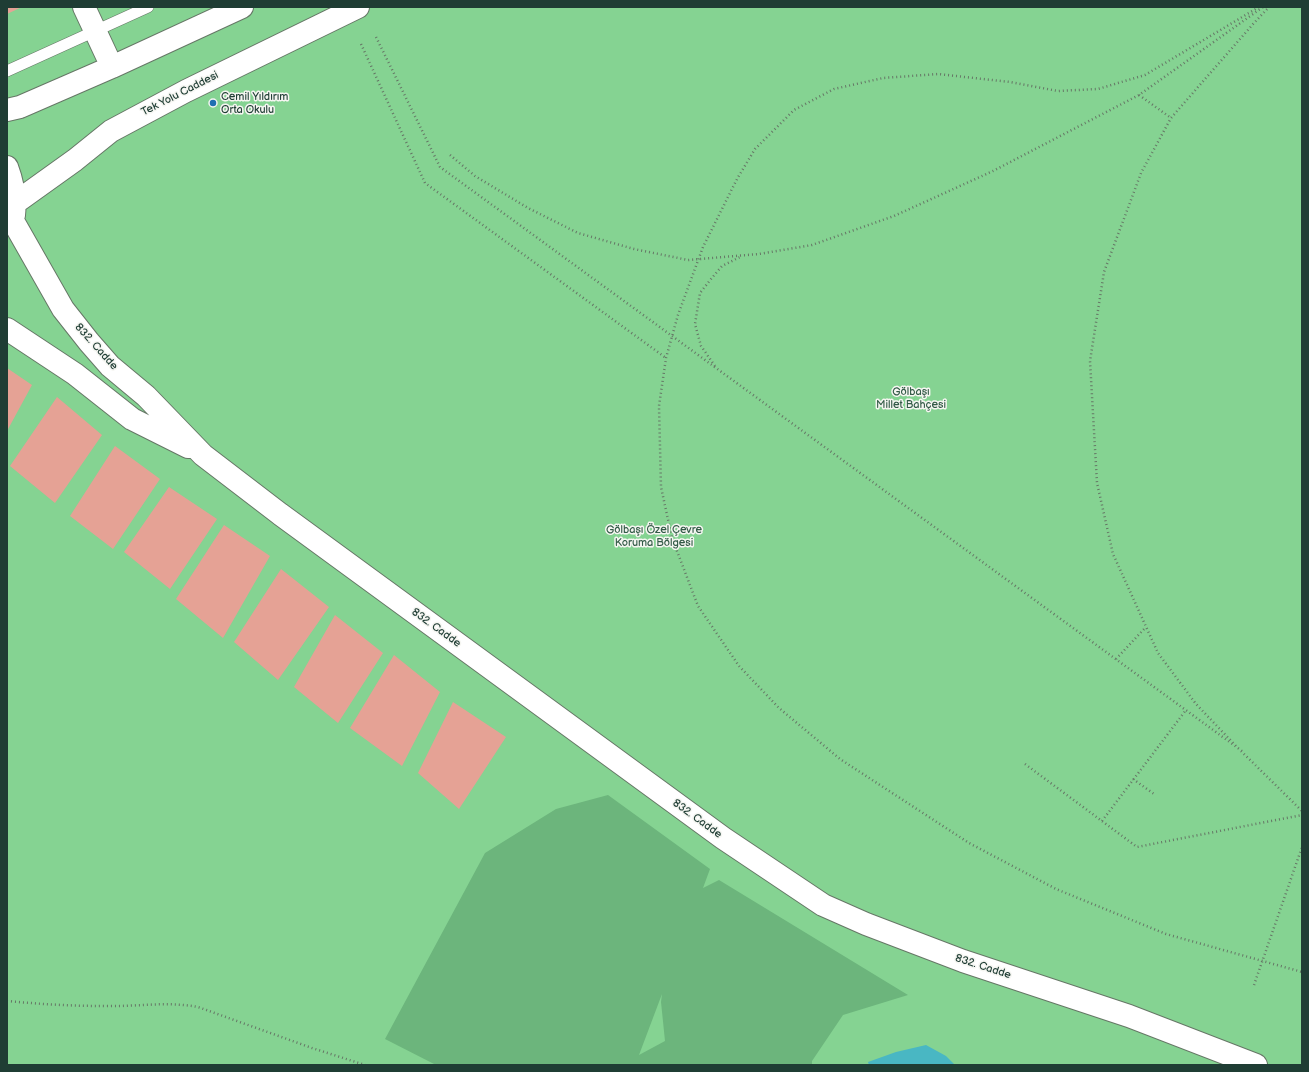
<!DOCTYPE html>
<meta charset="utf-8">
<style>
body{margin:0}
#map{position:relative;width:1309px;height:1072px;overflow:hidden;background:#e9e3c4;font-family:"Balsamiq Sans",sans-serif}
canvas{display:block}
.frame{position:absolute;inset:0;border:8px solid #1f3d34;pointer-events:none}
</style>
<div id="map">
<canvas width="1309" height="1072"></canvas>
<div class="frame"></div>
</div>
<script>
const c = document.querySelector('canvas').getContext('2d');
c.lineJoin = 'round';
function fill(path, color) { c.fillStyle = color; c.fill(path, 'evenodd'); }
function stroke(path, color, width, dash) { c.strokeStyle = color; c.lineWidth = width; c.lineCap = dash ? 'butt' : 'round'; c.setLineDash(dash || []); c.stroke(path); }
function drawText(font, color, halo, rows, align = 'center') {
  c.font = font + ' "Balsamiq Sans",sans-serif'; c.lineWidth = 3; c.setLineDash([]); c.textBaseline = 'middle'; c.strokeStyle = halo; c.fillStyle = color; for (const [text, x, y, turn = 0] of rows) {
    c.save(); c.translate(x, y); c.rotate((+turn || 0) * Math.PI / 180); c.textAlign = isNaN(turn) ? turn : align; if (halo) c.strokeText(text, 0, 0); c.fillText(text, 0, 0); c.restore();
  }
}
fill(new Path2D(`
 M 7,7 L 1302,7 L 1302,1065 L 7,1065 Z`), '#85d392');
fill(new Path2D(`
 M 608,795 L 710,869 L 703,888 L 719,880 L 908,995 L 843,1015 L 812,1061 L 812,1065 L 436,1065 L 385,1039 L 485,853 L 556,809 ZM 662,994 L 661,1002 L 665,1041 L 639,1055 Z`), '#6cb57c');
fill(new Path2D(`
 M 926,1045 L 946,1056 L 955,1065 L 869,1065 L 868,1062 L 896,1052 Z`), '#49b7c3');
fill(new Path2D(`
 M 7,7 L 22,7 L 7,14 Z
 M 7,368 L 32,385 L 7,431 Z
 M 57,397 L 102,435 L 55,503 L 10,466 Z
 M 115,446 L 160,479 L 113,549 L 70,516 Z
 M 169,487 L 217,519 L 170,589 L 124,552 Z
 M 224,525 L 270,556 L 223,638 L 176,599 Z
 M 281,569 L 329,607 L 278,680 L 234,642 Z
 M 335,615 L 383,653 L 338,723 L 294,687 Z
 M 394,655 L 440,692 L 402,766 L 350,728 Z
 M 453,702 L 506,737 L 459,809 L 418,773 Z`), '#e5a295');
const lane = new Path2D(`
 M 7,71 L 148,7`);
const secondary = new Path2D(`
 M 84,7 L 112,67
 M 7,110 L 20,107 L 112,67 L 242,7
 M 7,167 C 13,183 16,197 14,215
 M 15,203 L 75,160 L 111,131 L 186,91 L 358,7
 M 13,221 L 63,309 L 89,342 L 110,366 L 146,396 L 203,455 L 280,514 L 723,838 L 823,905 L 866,924 L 963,961 L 1129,1016 L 1256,1065
 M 7,329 L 75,374 L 132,419 L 188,447`);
stroke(lane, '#676', 12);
stroke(secondary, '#676', 24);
stroke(new Path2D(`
 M 1259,7 L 1145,75 L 1098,89 L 1058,91 L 1010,82 L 938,74 L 883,78 L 834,89 L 794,110 L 755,149 L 737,179 L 703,247 L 678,315 L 666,358 L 659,406 L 661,487 L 672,538 L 698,606 L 739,666 L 779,708 L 840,759 L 969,843 L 1056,889 L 1166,934 L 1302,972
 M 376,37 L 440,167 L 1242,751
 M 361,44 L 425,183 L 666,358
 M 1139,95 L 1171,118
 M 450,155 L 475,176 L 528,208 L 578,233 L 634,249 L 688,260 L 759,254 L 812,245 L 894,216 L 993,171 L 1139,95 L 1263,7
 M 715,366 L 701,346 L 695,324 L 700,293 L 711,279 L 722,266 L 742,256
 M 1116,659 L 1146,627
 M 1236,746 L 1196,704 L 1158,653 L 1113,554 L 1097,483 L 1090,361 L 1104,272 L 1141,173 L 1171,118 L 1254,23 L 1269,7
 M 1241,751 L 1302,811
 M 1025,764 L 1137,847 L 1302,815
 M 1133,779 L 1154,794
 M 1102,821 L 1186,710
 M 1254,985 L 1302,847
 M 7,1001 C 39,1004 71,1006 103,1006 C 136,1007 166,1001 198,1007 L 312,1048 L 365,1065`), '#676', 2.5, [1, 3]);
stroke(lane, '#fff', 11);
stroke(secondary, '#fff', 22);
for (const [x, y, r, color] of [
 [213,103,4,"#1f6fb2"]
]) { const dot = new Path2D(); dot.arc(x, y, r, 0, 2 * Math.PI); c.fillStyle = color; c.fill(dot); stroke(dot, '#f6f6f2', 1.5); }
drawText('11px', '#1f3d34', '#f6f6f2', [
 ["Tek Yolu Caddesi",180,94,-27],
 ["832. Cadde",96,347,48],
 ["832. Cadde",436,628,36],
 ["832. Cadde",697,819,36],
 ["832. Cadde",983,967,18]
]);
drawText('11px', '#1f3d34', '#f6f6f2', [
 ["Cemil Yıldırım",221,97],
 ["Orta Okulu",221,110]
], 'left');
drawText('11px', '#335b47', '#f6f6f2', [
 ["Gölbaşı",911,392],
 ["Millet Bahçesi",911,405],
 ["Gölbaşı Özel Çevre",654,530],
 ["Koruma Bölgesi",654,543]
]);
</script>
